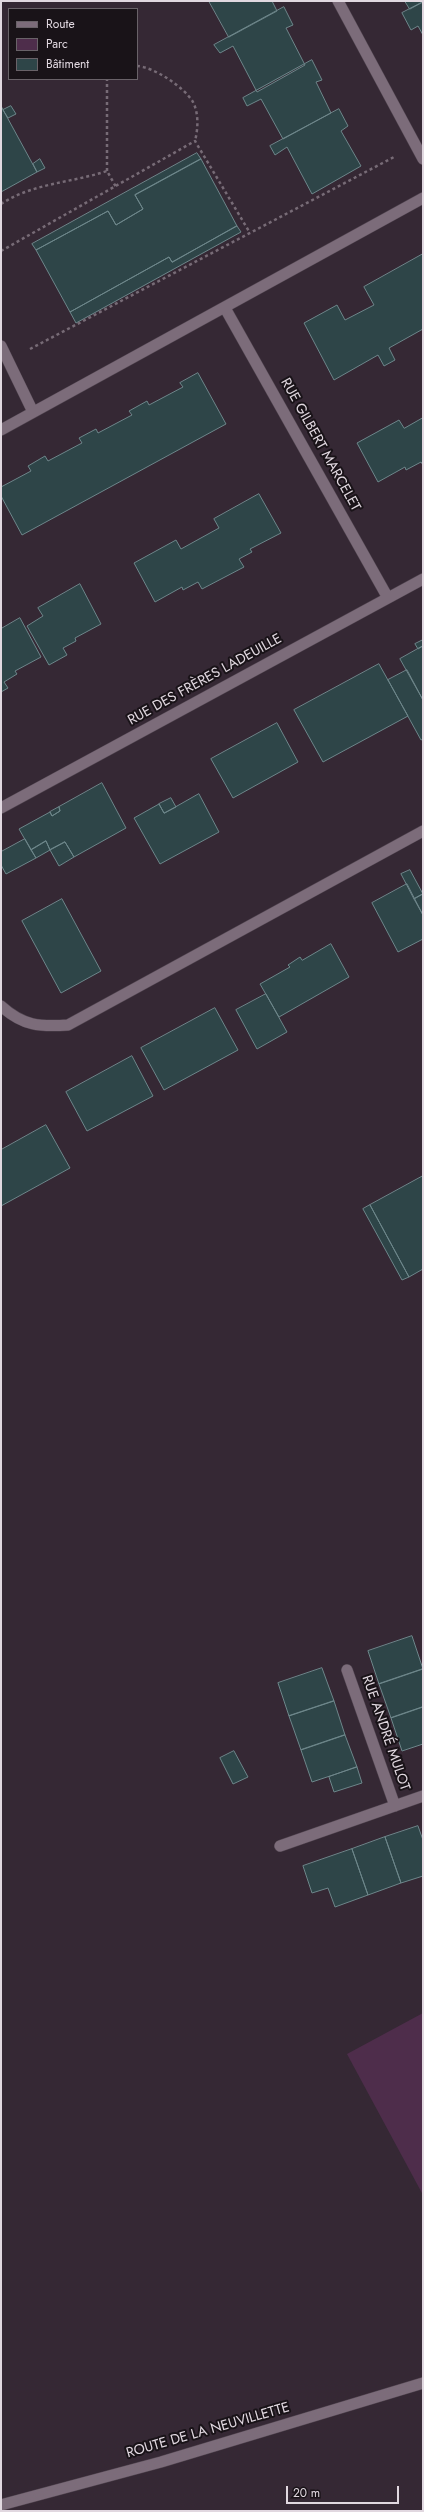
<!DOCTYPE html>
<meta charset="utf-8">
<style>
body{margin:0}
#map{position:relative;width:424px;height:2512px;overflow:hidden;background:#352834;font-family:Jost,sans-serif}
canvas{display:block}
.frame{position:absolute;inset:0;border:2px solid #e1d8e0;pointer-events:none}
.legend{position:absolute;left:8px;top:8px;width:130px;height:72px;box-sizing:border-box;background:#191318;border:1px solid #696268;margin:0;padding:5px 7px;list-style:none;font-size:12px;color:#e1d8e0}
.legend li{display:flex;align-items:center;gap:8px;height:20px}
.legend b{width:20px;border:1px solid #696268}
.scale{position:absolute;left:286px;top:2486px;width:113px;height:18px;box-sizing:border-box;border:2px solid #e1d8e0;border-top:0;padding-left:5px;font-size:12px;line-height:14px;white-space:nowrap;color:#e1d8e0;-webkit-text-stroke:3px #191318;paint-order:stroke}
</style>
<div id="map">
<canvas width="424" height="2512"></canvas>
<div class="frame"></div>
<ul class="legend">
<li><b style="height:5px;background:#7c6c7a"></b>Route</li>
<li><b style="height:11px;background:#4e2d4b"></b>Parc</li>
<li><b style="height:11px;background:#2e4548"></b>Bâtiment</li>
</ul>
<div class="scale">20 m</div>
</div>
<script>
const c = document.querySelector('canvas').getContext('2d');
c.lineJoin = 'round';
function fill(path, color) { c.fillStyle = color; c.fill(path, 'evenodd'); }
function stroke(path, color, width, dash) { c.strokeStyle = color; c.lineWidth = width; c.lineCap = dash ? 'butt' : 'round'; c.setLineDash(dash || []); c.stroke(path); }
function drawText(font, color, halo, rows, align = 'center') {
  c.font = font + ' Jost,sans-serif'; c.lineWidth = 4; c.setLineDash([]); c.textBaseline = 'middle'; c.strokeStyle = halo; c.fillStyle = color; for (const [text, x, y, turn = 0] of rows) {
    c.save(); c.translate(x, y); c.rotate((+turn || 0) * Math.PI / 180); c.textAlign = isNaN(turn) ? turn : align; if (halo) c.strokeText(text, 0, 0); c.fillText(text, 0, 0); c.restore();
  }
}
fill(new Path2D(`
 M 423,2013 L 423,2195 L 347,2054 Z`), '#4e2d4b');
const building = new Path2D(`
 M 209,1 L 272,1 L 277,11 L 229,37 Z
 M 405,1 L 423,1 L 423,2 L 410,9 Z
 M 423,2 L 423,35 L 418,26 L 411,30 L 402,13 Z
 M 284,7 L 293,25 L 286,28 L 305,65 L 257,92 L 233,46 L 220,53 L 214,45 Z
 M 312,60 L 322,80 L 316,82 L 331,113 L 283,139 L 261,99 L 247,106 L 243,98 Z
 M 1,106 L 37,172 L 1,192 Z
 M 11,106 L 16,114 L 8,118 L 3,110 Z
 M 339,109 L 348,126 L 341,131 L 361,166 L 312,194 L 287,147 L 275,155 L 270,146 Z
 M 197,153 L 201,159 L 135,195 L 143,209 L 116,225 L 108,211 L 36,250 L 32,244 Z
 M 40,159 L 45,168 L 37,172 L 33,164 Z
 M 201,159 L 237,226 L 172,262 L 169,257 L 70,312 L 36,250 L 108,211 L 116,225 L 143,209 L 135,195 Z
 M 237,226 L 241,232 L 76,323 L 70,312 L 169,257 L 172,262 Z
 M 423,254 L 423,329 L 389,348 L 395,360 L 384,366 L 378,355 L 334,380 L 304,323 L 337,305 L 345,320 L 374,305 L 364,287 Z
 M 198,373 L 226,424 L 22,535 L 1,496 L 1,487 L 31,471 L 28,466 L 45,456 L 48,461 L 82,443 L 79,438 L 96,429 L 98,433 L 132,415 L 129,411 L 147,401 L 149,405 L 183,387 L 180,383 Z
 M 423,418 L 423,465 L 421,462 L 406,470 L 405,467 L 378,482 L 357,443 L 399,420 L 404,428 Z
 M 259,494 L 281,533 L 250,549 L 252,552 L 239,559 L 244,567 L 202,589 L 198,582 L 183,590 L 182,587 L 155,602 L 134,563 L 176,540 L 181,549 L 219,528 L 214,519 Z
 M 80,584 L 101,624 L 75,638 L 76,641 L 63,648 L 67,655 L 49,665 L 27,626 L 43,616 L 38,608 Z
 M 20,618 L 41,657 L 15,671 L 17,674 L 4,682 L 8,688 L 1,692 L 1,629 Z
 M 423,640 L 423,646 L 418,649 L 415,644 Z
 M 423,646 L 423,700 L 400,659 Z
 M 379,664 L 408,716 L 323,762 L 294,710 Z
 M 407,670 L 423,700 L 423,739 L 421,740 L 388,680 Z
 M 277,723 L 298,762 L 233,798 L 211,759 Z
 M 102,783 L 126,828 L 74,857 L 65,842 L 50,850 L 46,841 L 31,850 L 19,829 L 50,812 L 52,816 L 60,811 L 59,807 Z
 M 199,794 L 219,832 L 160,864 L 134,818 L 159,804 L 164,813 Z
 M 171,798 L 176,807 L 164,813 L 159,804 Z
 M 59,807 L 60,811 L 52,816 L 50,812 Z
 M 25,839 L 36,858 L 6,874 L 1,865 L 1,852 Z
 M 46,841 L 50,850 L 36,858 L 31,850 Z
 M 65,842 L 74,857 L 59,866 L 50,850 Z
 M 410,870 L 423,894 L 414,899 L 401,874 Z
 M 407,884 L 423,915 L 423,939 L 398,952 L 372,903 Z
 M 423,894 L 423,915 L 414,899 Z
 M 62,899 L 101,971 L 61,993 L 22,921 Z
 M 331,944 L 349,977 L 279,1017 L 260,984 L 290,967 L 288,965 L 300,957 L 302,960 Z
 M 266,994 L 287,1032 L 257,1049 L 236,1010 Z
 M 215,1008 L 238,1050 L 164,1090 L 141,1048 Z
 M 132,1056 L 153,1096 L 87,1131 L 66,1092 Z
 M 46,1125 L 70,1168 L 1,1206 L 1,1150 Z
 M 423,1176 L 423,1269 L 409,1277 L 370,1205 Z
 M 370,1205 L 409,1277 L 402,1280 L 363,1209 Z
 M 412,1636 L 423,1669 L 379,1684 L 368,1651 Z
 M 322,1668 L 334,1701 L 289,1716 L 278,1683 Z
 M 423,1669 L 423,1707 L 391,1718 L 379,1684 Z
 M 334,1701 L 345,1735 L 301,1750 L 289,1716 Z
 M 423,1707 L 423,1744 L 402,1751 L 391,1718 Z
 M 345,1735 L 357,1767 L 312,1782 L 301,1750 Z
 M 234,1751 L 248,1777 L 233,1784 L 220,1758 Z
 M 357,1767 L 362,1783 L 334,1792 L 329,1777 Z
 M 418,1826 L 423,1840 L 423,1876 L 401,1883 L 385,1837 Z
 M 385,1837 L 401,1883 L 368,1895 L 352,1849 Z
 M 352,1849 L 368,1895 L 335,1907 L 328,1888 L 312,1893 L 303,1866 Z`);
fill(building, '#2e4548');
stroke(building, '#6d868a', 1);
const minor = new Path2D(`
 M 338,1 L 423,159
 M 225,308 L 388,598
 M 1,346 L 33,412
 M 1,430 L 423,198
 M 1,808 L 423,579
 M 1,1006 C 23,1026 40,1027 68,1025 L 423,831
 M 347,1670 L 395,1806
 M 280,1846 L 423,1796
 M 1,2505 L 161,2462 L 423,2383`);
stroke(minor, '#50444f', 12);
stroke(new Path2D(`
 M 137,66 C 154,67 184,87 193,102 C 199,114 198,129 195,141
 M 107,171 L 107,79
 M 1,204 C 33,183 71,183 107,171 L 116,187
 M 1,251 L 195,141 L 250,233
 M 30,349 L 394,157`), '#776b76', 2.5, [3, 3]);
stroke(minor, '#7c6c7a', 11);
drawText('14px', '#e1d8e0', '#191318', [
 ["RUE GILBERT MARCELET",320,445,61],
 ["RUE DES FRÈRES LADEUILLE",205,680,-29],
 ["RUE ANDRÉ MULOT",385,1733,71],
 ["ROUTE DE LA NEUVILLETTE",208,2431,-16]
]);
</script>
